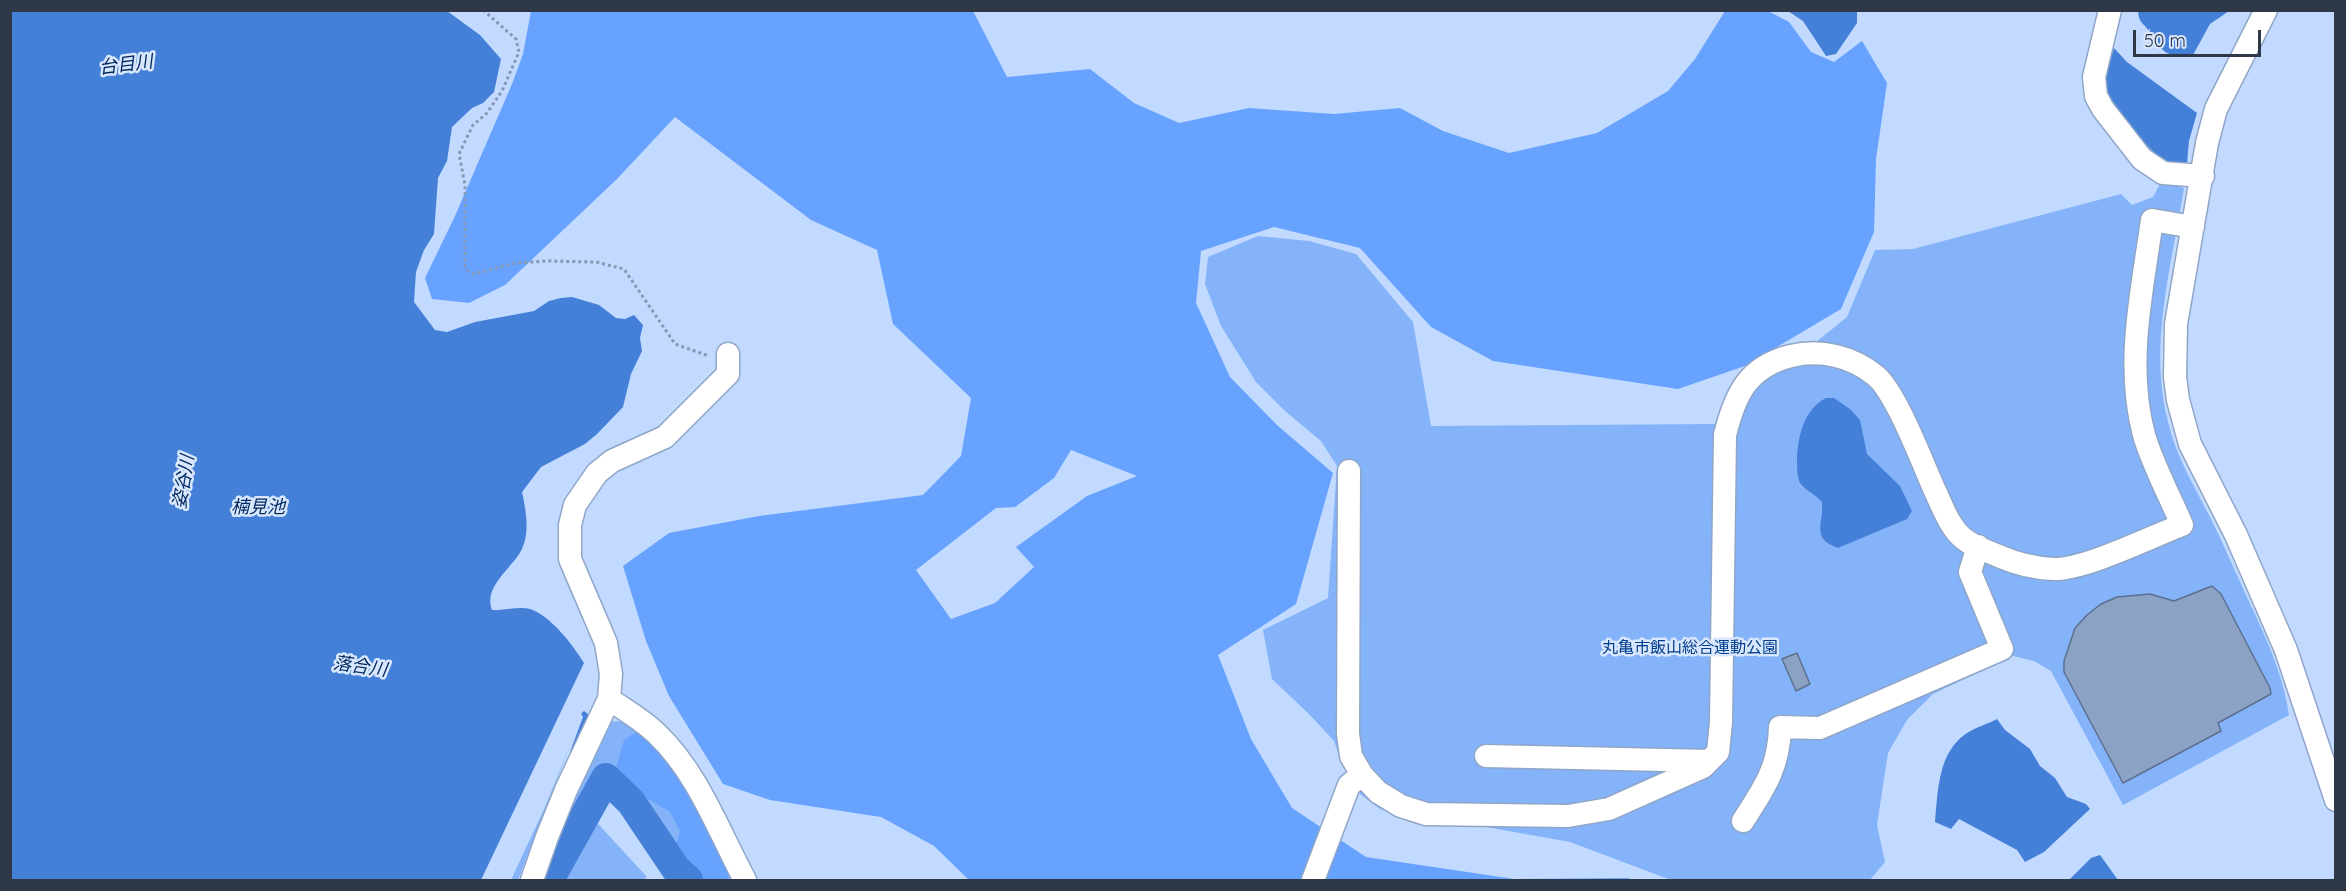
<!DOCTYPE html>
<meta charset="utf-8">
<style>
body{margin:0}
#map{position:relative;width:2346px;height:891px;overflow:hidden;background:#c2daff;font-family:Quicksand,sans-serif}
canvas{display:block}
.frame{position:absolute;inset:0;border:12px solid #2f3847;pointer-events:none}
.scale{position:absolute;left:2133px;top:30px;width:128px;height:27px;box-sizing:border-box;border:3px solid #2f3847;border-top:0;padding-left:8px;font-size:18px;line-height:21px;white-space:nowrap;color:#2f3847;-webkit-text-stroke:4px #d8e7fd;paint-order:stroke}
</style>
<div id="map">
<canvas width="2346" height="891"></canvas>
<div class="frame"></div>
<div class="scale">50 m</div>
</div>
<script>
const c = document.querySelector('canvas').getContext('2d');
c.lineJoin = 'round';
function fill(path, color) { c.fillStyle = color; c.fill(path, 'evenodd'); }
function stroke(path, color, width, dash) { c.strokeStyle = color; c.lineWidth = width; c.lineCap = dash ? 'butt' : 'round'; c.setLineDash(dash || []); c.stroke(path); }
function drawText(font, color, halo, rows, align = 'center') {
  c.font = font + ' Quicksand,"Noto Sans JP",sans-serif'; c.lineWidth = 5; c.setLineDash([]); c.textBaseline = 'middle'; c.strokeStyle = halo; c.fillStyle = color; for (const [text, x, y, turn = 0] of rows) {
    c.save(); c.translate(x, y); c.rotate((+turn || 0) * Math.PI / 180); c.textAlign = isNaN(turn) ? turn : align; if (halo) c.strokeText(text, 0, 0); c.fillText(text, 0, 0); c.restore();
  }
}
fill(new Path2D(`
 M 2161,182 L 2184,188 C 2172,265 2148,344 2168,422 C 2176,456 2194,486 2210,517 C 2223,543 2234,569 2246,595 C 2264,634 2283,672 2289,715 L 2123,805 L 2051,671 L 2034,661 L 2013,656 L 1933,694 L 1907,720 L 1888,753 L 1877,825 L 1885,862 L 1870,880 L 1671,880 L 1570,842 L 1486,827 L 1421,823 L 1380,809 L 1360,794 L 1343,766 L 1334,741 L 1310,715 L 1272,679 L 1263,630 L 1328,598 L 1337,466 L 1321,441 L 1285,411 L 1256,382 L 1221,326 L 1205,284 L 1208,257 L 1258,236 L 1309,241 L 1356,254 L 1413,322 L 1431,426 L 1715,424 L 1724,399 L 1748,370 L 1815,343 L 1847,317 L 1875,250 L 1913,249 L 2121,194 L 2132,205 L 2153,197 Z
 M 618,721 L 638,725 L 737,880 L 694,880 L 677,863 L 631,798 L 605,772 L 544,880 L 546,860 L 610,722 Z
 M 573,738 L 518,880 L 511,880 L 545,807 Z
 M 589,814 L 647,877 L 643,880 L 554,880 Z`), '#85b3f9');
fill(new Path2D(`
 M 531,11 L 973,11 L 1007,77 L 1090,69 L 1134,103 L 1179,123 L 1249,108 L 1334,114 L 1400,108 L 1443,131 L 1509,153 L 1597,133 L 1668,91 L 1695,59 L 1725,11 L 1768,11 L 1789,22 L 1811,52 L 1834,62 L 1862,41 L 1887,83 L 1876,159 L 1874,232 L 1841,309 L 1745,366 L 1678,389 L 1493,361 L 1431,327 L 1360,248 L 1274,227 L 1201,251 L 1196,303 L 1230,377 L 1277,425 L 1333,473 L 1296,604 L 1218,655 L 1251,739 L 1292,808 L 1366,857 L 1514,879 L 1629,878 L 1631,880 L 969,880 L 934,846 L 881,817 L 770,800 L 723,784 L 669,696 L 646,641 L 623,566 L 669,533 L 759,516 L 923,495 L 961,456 L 971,398 L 893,324 L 877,250 L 811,220 L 675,117 L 617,179 L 505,285 L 469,303 L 432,299 L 425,278 L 455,216 L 512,84 L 523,54 ZM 1071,450 L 1137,476 L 1087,496 L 1016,547 L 1034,567 L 995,603 L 951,619 L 916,570 L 996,508 L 1015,507 L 1054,478 Z
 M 639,730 C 686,771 702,819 729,874 L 728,880 L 702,880 L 675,848 L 680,831 L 670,812 L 626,786 L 616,768 L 624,740 Z`), '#67a3fe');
fill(new Path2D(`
 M 10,11 L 447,11 L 480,35 L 501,59 L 494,92 L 483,103 L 472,108 L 452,127 L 447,161 L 438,178 L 434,234 L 424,250 L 416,272 L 414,302 L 435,330 L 447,332 L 475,322 L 534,311 L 549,301 L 561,298 L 572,297 L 599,305 L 616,318 L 625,319 L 634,315 L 643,325 L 640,338 L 642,351 L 631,374 L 623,407 L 597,434 L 585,444 L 541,467 L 522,492 C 526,510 530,532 522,549 C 512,569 483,586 492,610 C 503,611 519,606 530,609 C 551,616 573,645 584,663 L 481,880 L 11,880 Z
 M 1788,11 L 1857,11 L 1857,23 L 1836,54 L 1826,56 L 1803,21 Z
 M 2138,11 L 2138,10 L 2229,11 L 2210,24 L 2193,55 C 2169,58 2163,54 2151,34 C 2145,23 2139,25 2138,11 Z
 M 2114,48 L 2127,62 L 2197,113 L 2189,141 L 2187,163 C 2177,164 2168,163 2160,157 C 2148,149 2107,103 2104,89 C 2101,76 2110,61 2114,48 Z
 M 1826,398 L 1834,398 L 1850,409 L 1860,420 L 1867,454 L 1900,486 L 1912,511 L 1907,519 L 1838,548 C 1810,538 1824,524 1822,502 C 1816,495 1805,490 1800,483 C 1797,477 1797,466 1797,459 C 1798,436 1804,409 1826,398 Z
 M 1997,719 L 2005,730 L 2030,749 L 2040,766 L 2055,778 L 2067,797 L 2086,804 L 2090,809 L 2044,852 L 2025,862 L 2017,850 L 1959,819 L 1951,829 L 1935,822 C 1938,790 1938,752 1967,733 C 1976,727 1988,724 1997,719 Z
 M 2100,855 L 2118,880 L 2069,880 L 2091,858 Z`), '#4580d8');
stroke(new Path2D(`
 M 573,751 L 586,716 L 584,714`), '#4580d8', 5);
stroke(new Path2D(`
 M 549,880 L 606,778 L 631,802 L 676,869 L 688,880`), '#4580d8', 30);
const building = new Path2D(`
 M 2212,586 L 2221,594 L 2270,688 L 2271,694 L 2218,723 L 2221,731 L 2123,783 L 2064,672 L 2064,661 L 2075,628 L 2087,615 L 2101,604 L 2117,597 L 2150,594 L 2174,601 Z
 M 1797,653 L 1810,684 L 1796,691 L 1782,659 Z`);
fill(building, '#8ba2c4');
stroke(building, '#5b7090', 1.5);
const minor = new Path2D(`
 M 2110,10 L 2094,77 L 2096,96 L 2103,109 L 2142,159 L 2163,173 L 2203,176
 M 2266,10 L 2216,109 L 2207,143 L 2176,324 L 2175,377 L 2178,400 L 2190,444 L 2236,535 L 2286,650 L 2336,800
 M 1349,471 L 1348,734 L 1351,756 L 1362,775 L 1378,792 L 1401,806 L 1426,814 L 1568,816 L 1609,809 L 1703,767 L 1718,752 L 1721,722 L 1725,435 C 1735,395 1747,367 1791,356 C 1820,349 1852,356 1876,376 C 1897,394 1923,465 1936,493 C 1943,508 1950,528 1964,539 C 1974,547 1989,552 2001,557 C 2017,564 2035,568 2053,569 C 2085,570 2150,537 2182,525 C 2170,497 2152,463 2144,435 C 2125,364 2142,292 2152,220 L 2193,227
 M 609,699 L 611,674 L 606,643 L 570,559 L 570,525 L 575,505 L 597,473 L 612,461 L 665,437 L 728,374 L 728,354
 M 1486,756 L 1709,761
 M 1743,821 C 1764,788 1779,768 1780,727 L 1820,728 L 2002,649 L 1970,572 L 1978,546
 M 532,880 L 547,837 L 566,790 L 609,699 C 625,710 643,720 657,734 C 698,773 719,832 745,880
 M 1313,880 L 1349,785 L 1362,775`);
stroke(minor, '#8fa6c8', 25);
stroke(new Path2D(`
 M 483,10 L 516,39 L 519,52 L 502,91 L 487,113 L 473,125 L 459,154 L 465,185 L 465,266 L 468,271 L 474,274 L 515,263 L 548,261 L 596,262 L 624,269 L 675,344 L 709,356`), '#8698b4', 3, [3, 3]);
stroke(minor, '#fff', 22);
drawText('16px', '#003d8b', '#d8e7fd', [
 ["丸亀市飯山総合運動公園",1690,648]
]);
drawText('italic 18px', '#022960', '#d8e7fd', [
 ["台目川",126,65,-7],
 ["姿谷川",184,482,-81],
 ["楠見池",258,508],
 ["落合川",360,667,8]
]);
</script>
